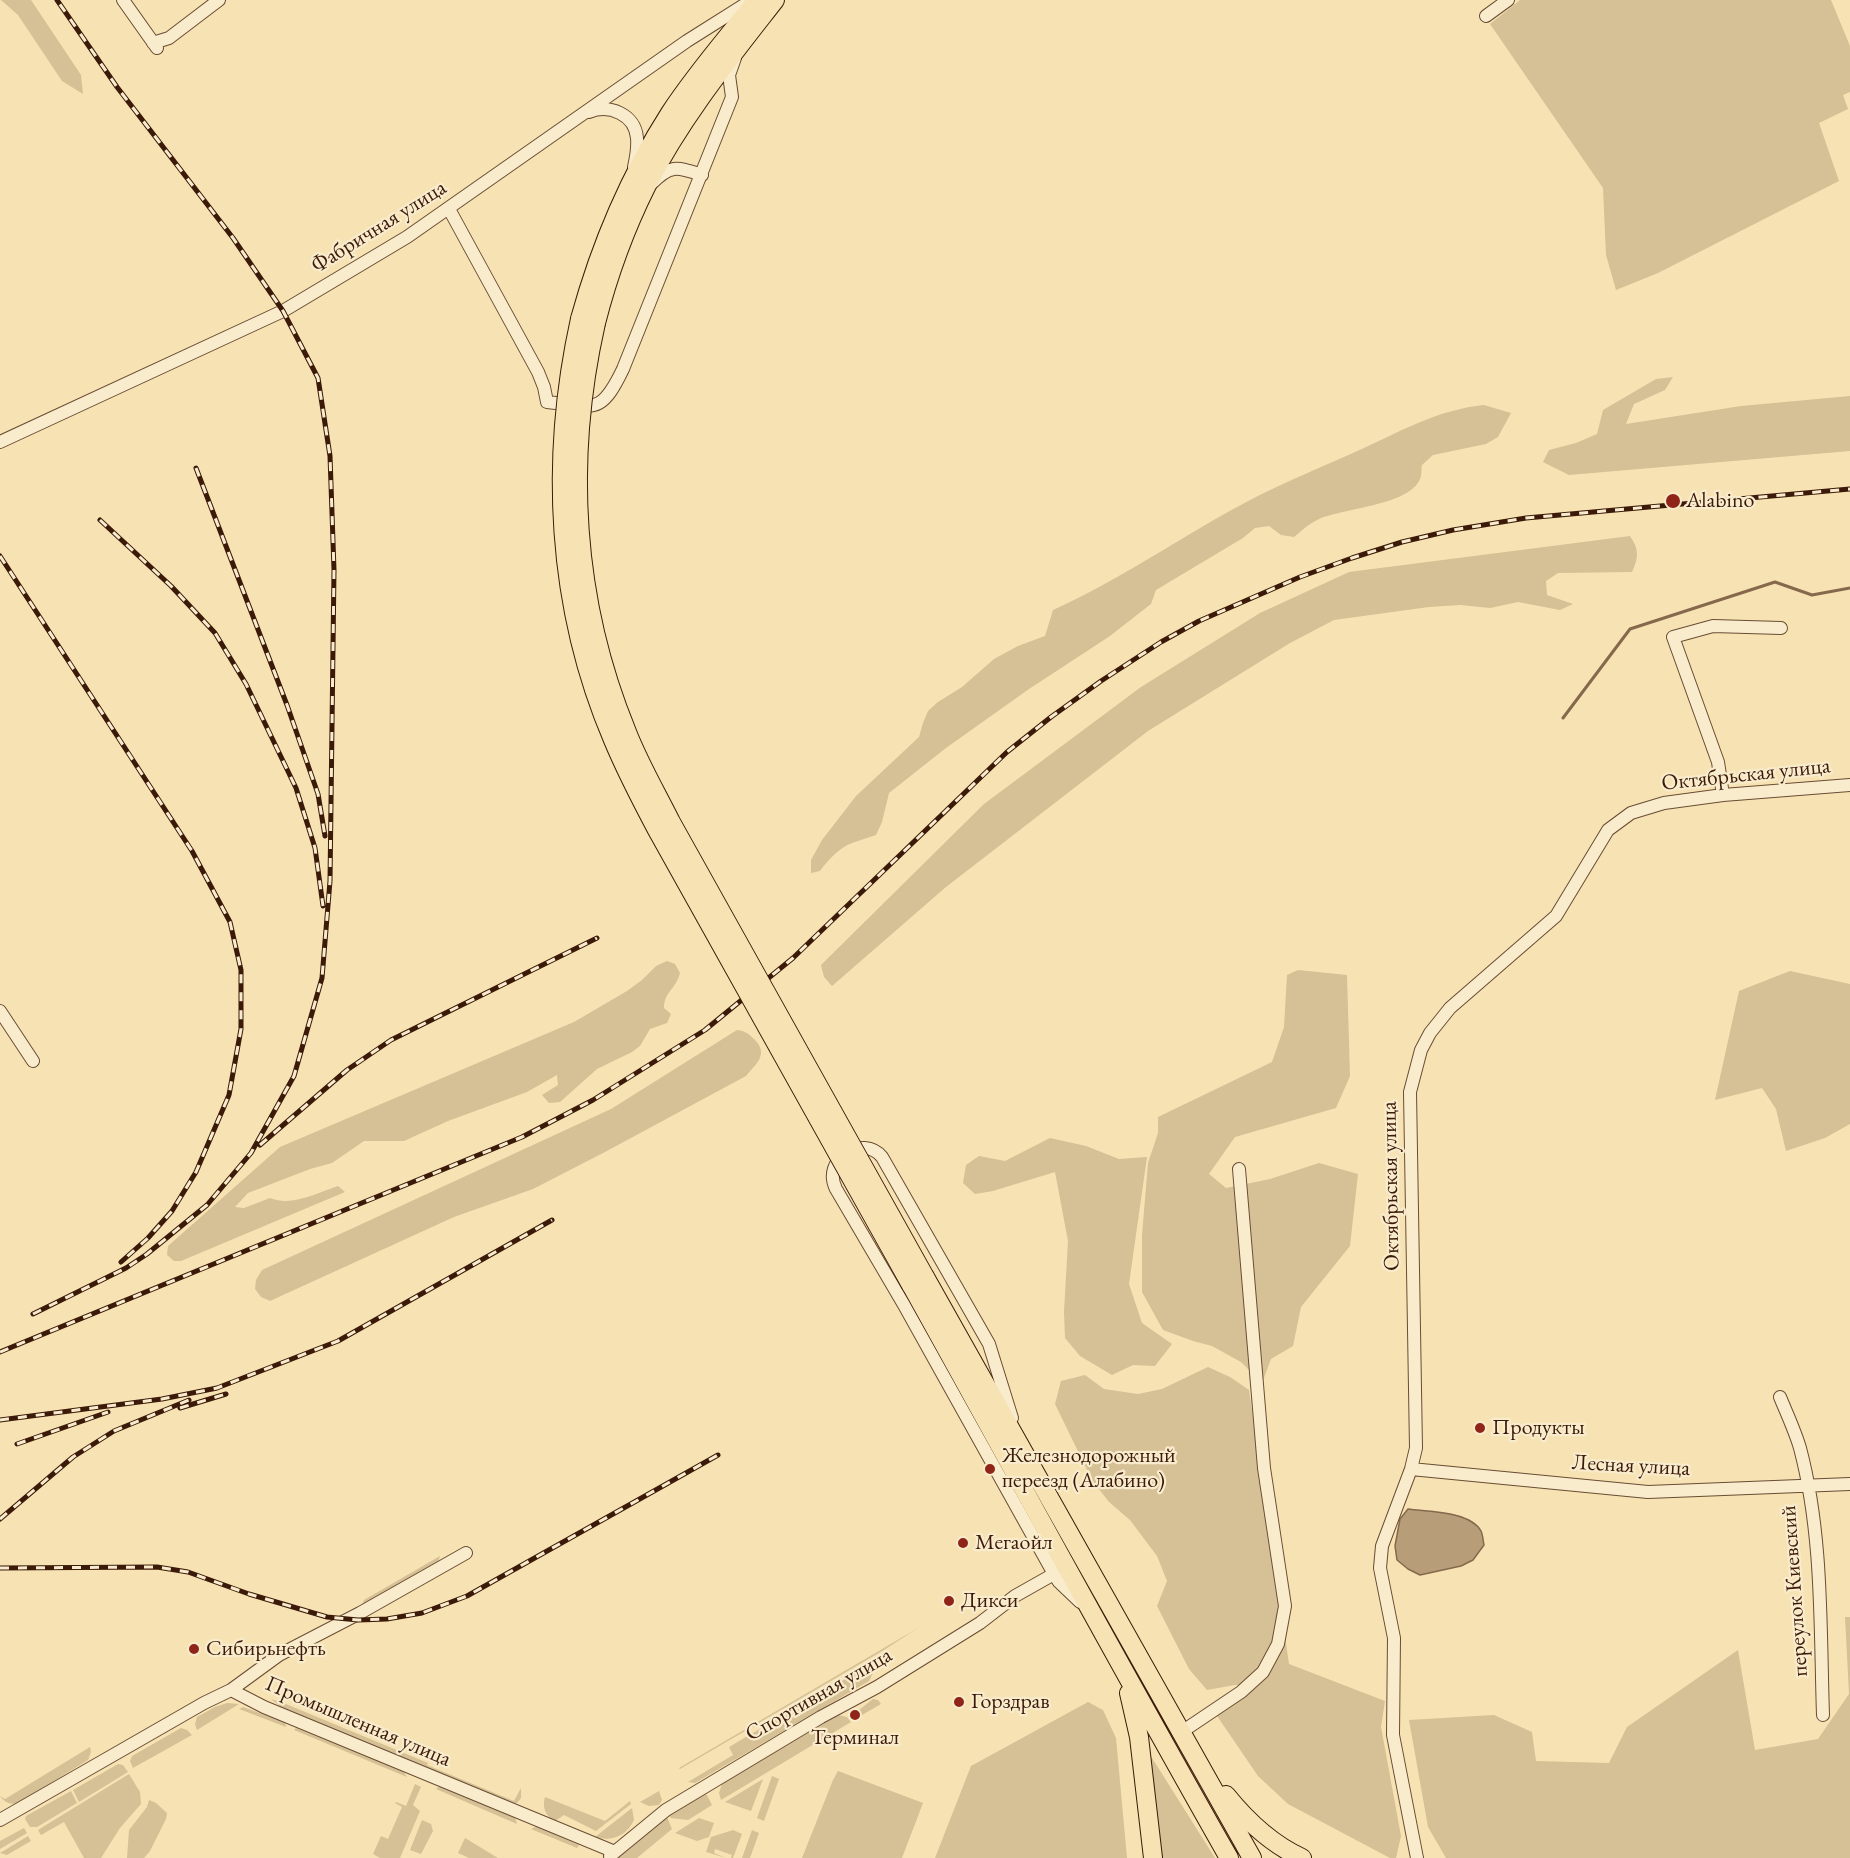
<!DOCTYPE html>
<meta charset="utf-8">
<style>
body{margin:0}
canvas{display:block;background:#f6e2b2}
</style>
<canvas width="1850" height="1858"></canvas>
<script>
const c = document.querySelector('canvas').getContext('2d');
c.lineJoin = 'round';
function fill(path, color) { c.fillStyle = color; c.fill(path, 'evenodd'); }
function stroke(path, color, width, dash) { c.strokeStyle = color; c.lineWidth = width; c.lineCap = dash ? 'butt' : 'round'; c.setLineDash(dash || []); c.stroke(path); }
function drawText(font, color, halo, rows, align = 'center') {
  c.font = font + ' "EB Garamond",serif'; c.lineWidth = 4.5; c.setLineDash([]); c.textBaseline = 'middle'; c.strokeStyle = halo; c.fillStyle = color; for (const [text, x, y, turn = 0] of rows) {
    c.save(); c.translate(x, y); c.rotate((+turn || 0) * Math.PI / 180); c.textAlign = isNaN(turn) ? turn : align; if (halo) c.strokeText(text, 0, 0); c.fillText(text, 0, 0); c.restore();
  }
}
fill(new Path2D(`
 M 1,0 L 31,0 L 81,75 L 83,94 L 62,81 L 18,15 Z
 M 1520,0 L 1831,0 L 1850,46 L 1850,92 L 1843,95 L 1848,109 L 1819,123 L 1839,181 L 1658,273 L 1616,290 L 1606,255 L 1603,188 L 1490,24 Z
 M 1673,377 L 1665,390 L 1634,404 L 1626,424 L 1741,406 L 1850,396 L 1850,451 L 1569,475 L 1543,462 L 1549,450 L 1576,443 L 1597,434 L 1603,410 L 1656,379 Z
 M 1484,405 L 1511,413 L 1498,437 L 1486,444 L 1433,455 L 1422,465 C 1421,469 1422,476 1420,479 C 1409,506 1341,508 1317,520 C 1309,524 1301,531 1294,537 L 1281,535 L 1269,526 L 1255,528 L 1243,538 L 1156,590 L 1151,604 L 1110,636 L 1029,689 L 946,748 L 889,793 L 882,822 L 876,835 C 868,838 860,840 852,843 C 840,847 827,861 820,871 L 811,873 L 811,860 L 822,840 L 856,796 L 919,737 L 923,723 L 928,711 L 938,702 L 962,687 L 994,659 L 1018,646 L 1045,636 L 1053,610 C 1122,579 1185,534 1252,499 C 1289,480 1327,465 1364,448 C 1403,430 1441,409 1484,405 Z
 M 1630,536 C 1639,549 1639,557 1632,572 L 1558,573 L 1546,581 L 1547,595 L 1573,604 L 1560,610 L 1518,602 L 1490,608 L 1460,605 L 1429,607 L 1334,620 L 1290,643 L 1148,731 L 946,887 L 832,986 L 824,977 L 821,965 L 984,804 L 1141,687 L 1260,613 L 1349,572 Z
 M 667,961 L 675,964 L 680,973 C 676,989 664,992 664,1008 L 671,1014 L 667,1023 L 650,1029 L 640,1046 L 632,1052 L 597,1069 L 560,1102 L 549,1103 L 542,1095 L 558,1085 L 557,1075 L 527,1092 L 448,1121 L 404,1141 L 364,1141 L 332,1163 L 310,1169 L 248,1193 L 235,1207 L 244,1208 L 270,1198 C 292,1207 317,1193 338,1186 L 345,1192 L 181,1261 L 174,1261 L 167,1255 L 168,1246 L 280,1147 L 574,1022 L 627,991 L 642,980 L 656,966 Z
 M 1298,970 L 1347,975 L 1350,1076 L 1336,1108 L 1235,1137 L 1209,1174 L 1226,1188 L 1270,1179 L 1319,1163 L 1358,1174 L 1350,1246 L 1301,1307 L 1293,1346 L 1271,1359 L 1262,1383 L 1241,1362 L 1212,1346 L 1193,1341 L 1163,1330 L 1142,1292 L 1142,1235 L 1148,1163 L 1158,1133 L 1158,1117 L 1272,1062 L 1284,1027 L 1287,975 Z
 M 1790,971 L 1850,984 L 1850,1124 L 1825,1138 L 1786,1151 L 1776,1109 L 1762,1088 L 1715,1100 L 1739,991 Z
 M 737,1030 C 745,1031 748,1033 754,1039 C 769,1054 757,1063 746,1076 L 605,1152 L 533,1189 L 454,1217 L 270,1301 L 261,1297 L 255,1289 L 256,1280 L 262,1270 L 611,1109 Z
 M 1050,1138 L 1086,1146 L 1119,1159 L 1147,1157 L 1129,1284 L 1142,1323 L 1172,1344 L 1155,1366 L 1133,1365 L 1112,1375 L 1080,1356 L 1065,1338 L 1064,1312 L 1068,1241 L 1055,1172 L 993,1191 L 975,1194 L 963,1183 L 966,1165 L 979,1156 L 1005,1161 Z
 M 1208,1367 L 1230,1377 L 1249,1390 L 1289,1664 L 1385,1701 L 1381,1727 L 1401,1836 L 1396,1858 L 1390,1858 L 1288,1804 L 1258,1776 L 1215,1713 L 1253,1686 L 1235,1685 L 1207,1690 L 1189,1669 L 1157,1606 L 1167,1581 L 1157,1556 L 1130,1520 L 1109,1502 L 1092,1480 L 1055,1404 L 1061,1381 L 1085,1375 L 1104,1389 L 1138,1394 L 1162,1389 Z
 M 440,1556 L 438,1563 L 363,1606 L 362,1605 L 364,1600 Z
 M 1845,1617 L 1850,1617 L 1850,1858 L 1446,1858 L 1428,1827 L 1409,1720 L 1494,1715 L 1532,1732 L 1536,1761 L 1609,1763 L 1627,1727 L 1738,1650 L 1755,1750 L 1818,1739 L 1849,1694 Z
 M 918,1628 L 884,1650 L 680,1769 L 679,1768 Z
 M 877,1660 L 879,1664 L 871,1669 L 873,1673 L 869,1681 L 695,1783 L 688,1782 L 733,1755 L 729,1747 Z
 M 271,1699 L 281,1702 L 428,1763 L 427,1765 L 514,1801 L 521,1788 L 521,1798 L 517,1803 L 512,1803 L 281,1707 Z
 M 873,1699 L 878,1700 L 881,1704 L 862,1715 L 859,1710 Z
 M 1088,1702 L 1103,1710 L 1116,1738 L 1127,1858 L 935,1858 L 971,1766 Z
 M 227,1703 L 239,1704 L 197,1730 L 195,1724 L 197,1717 L 215,1707 Z
 M 243,1707 L 285,1722 L 286,1727 L 239,1709 Z
 M 838,1715 L 847,1717 L 851,1722 L 721,1800 L 719,1793 L 722,1784 Z
 M 181,1728 L 187,1730 L 192,1735 L 133,1768 L 130,1761 L 132,1756 Z
 M 296,1728 L 403,1771 L 407,1777 L 294,1730 Z
 M 90,1747 L 91,1752 L 88,1760 L 20,1802 C 12,1806 5,1803 0,1796 L 5,1799 Z
 M 1147,1750 L 1210,1850 L 1215,1858 L 1160,1858 Z
 M 118,1764 L 123,1765 L 128,1772 L 79,1802 L 73,1790 Z
 M 838,1771 L 923,1803 L 902,1858 L 802,1858 L 833,1780 Z
 M 129,1774 L 140,1792 L 141,1804 L 120,1828 L 101,1858 L 84,1858 L 64,1822 L 41,1835 L 38,1830 Z
 M 772,1776 L 779,1779 L 764,1821 L 757,1818 Z
 M 763,1779 L 751,1811 L 725,1802 Z
 M 415,1784 L 421,1787 L 413,1805 L 420,1811 L 400,1858 L 380,1858 L 373,1854 L 381,1836 L 388,1839 L 402,1807 L 395,1803 L 396,1802 L 406,1806 Z
 M 440,1786 L 515,1817 L 517,1824 L 436,1789 Z
 M 71,1791 L 77,1803 L 37,1827 L 30,1827 L 25,1819 L 26,1816 Z
 M 659,1791 L 662,1800 L 659,1805 L 649,1806 L 640,1802 Z
 M 704,1793 L 707,1795 L 712,1805 L 688,1820 L 671,1818 L 669,1815 Z
 M 545,1797 L 605,1821 L 630,1801 L 631,1804 L 596,1831 L 564,1815 L 555,1821 C 545,1816 542,1807 545,1797 Z
 M 149,1800 L 156,1803 L 167,1813 L 166,1819 L 150,1851 L 144,1858 L 127,1858 L 129,1830 L 147,1807 Z
 M 632,1808 L 634,1820 C 627,1836 611,1842 595,1837 Z
 M 667,1817 L 672,1829 L 637,1858 L 618,1858 L 632,1844 Z
 M 699,1818 L 714,1823 L 709,1837 L 697,1841 L 675,1833 Z
 M 422,1820 L 431,1824 L 433,1831 L 421,1854 L 410,1850 Z
 M 537,1826 L 579,1845 L 577,1848 L 531,1829 Z
 M 24,1828 L 27,1833 L 0,1849 L 0,1841 Z
 M 733,1830 L 742,1834 L 733,1858 L 731,1858 L 732,1855 L 715,1849 L 714,1853 L 726,1858 L 706,1852 L 711,1837 Z
 M 752,1830 L 759,1833 L 750,1858 L 742,1858 Z
 M 28,1836 L 31,1841 L 7,1855 L 0,1853 Z
 M 465,1838 L 498,1858 L 469,1858 L 458,1853 Z`), '#d6c095');
const water = new Path2D(`
 M 1408,1509 C 1428,1512 1470,1511 1481,1531 C 1483,1535 1483,1541 1484,1545 L 1473,1560 L 1461,1566 L 1420,1575 L 1408,1569 L 1397,1560 L 1395,1546 L 1400,1519 Z`);
fill(water, '#b79e79');
stroke(water, '#86694c', 1.5);
stroke(new Path2D(`
 M 1563,718 L 1630,629 L 1775,582 L 1812,595 L 1850,588`), '#86694c', 3);
const minor = new Path2D(`
 M 123,0 L 157,48
 M 1486,16 L 1508,0
 M 153,43 L 169,38 L 219,0
 M 589,112 C 609,104 635,114 637,138 C 638,148 636,158 634,167
 M 652,183 C 671,164 677,167 702,175
 M 449,209 L 538,372 L 544,387 L 547,402 C 594,406 600,417 623,369 L 732,97 L 729,75 L 735,58
 M 0,442 L 283,311 L 407,237 L 687,41 L 752,0
 M 1723,795 L 1718,762 L 1673,637 L 1713,626 L 1781,628
 M 0,1011 L 33,1061
 M 1780,1397 C 1787,1414 1795,1431 1800,1448 C 1823,1535 1820,1626 1823,1715
 M 1012,1418 L 989,1344 L 882,1157 C 863,1134 821,1159 836,1189 L 904,1305 L 1054,1574 L 1059,1582 L 1080,1602
 M 1411,1469 L 1648,1492 L 1850,1484
 M 231,1690 L 279,1655 L 360,1613 L 466,1553
 M 1180,1733 L 1241,1692 L 1263,1672 L 1278,1644 L 1285,1606 L 1264,1468 L 1239,1169
 M 0,1820 L 204,1703 L 231,1690 L 264,1707 L 615,1852
 M 610,1856 L 666,1810 L 821,1717 L 877,1687 L 980,1623 L 1015,1596 L 1054,1574
 M 1417,1858 L 1393,1735 L 1394,1638 L 1380,1568 L 1382,1546 L 1411,1469 L 1416,1448 L 1410,1092 L 1421,1050 L 1430,1033 L 1450,1008 L 1556,916 L 1608,830 L 1631,813 L 1664,803 L 1723,795 L 1850,785`);
const highway = new Path2D(`
 M 580,319 C 600,246 629,177 670,113 C 696,73 728,37 757,0
 M 596,323 C 608,276 625,229 647,185 C 681,118 729,59 775,0
 M 925,1277 L 1252,1858
 M 911,1285 C 1017,1476 1121,1668 1229,1858
 M 1129,1693 L 1139,1737 L 1153,1858
 M 1226,1795 C 1247,1821 1271,1844 1302,1858`);
stroke(minor, '#6a4c33', 14);
stroke(highway, '#3c1a09', 20);
stroke(minor, '#f9eccd', 12);
stroke(highway, '#f6e2b2', 18);
const rail = new Path2D(`
 M 196,468 L 287,705 L 318,794 L 325,836
 M 100,520 L 171,586 L 215,633 L 246,684 L 296,788 L 315,848 L 323,906
 M 0,556 L 192,851 L 230,922 L 241,970 L 241,1029 L 229,1095 L 196,1172 L 172,1211 L 148,1238 L 121,1262
 M 260,1145 L 347,1070 L 391,1040 L 597,938
 M 33,1314 L 126,1268 L 147,1254 L 207,1205 L 251,1153 L 294,1076 L 322,978 L 330,881 L 334,570 L 330,456 L 318,378 L 283,311 L 233,238 L 117,87 L 57,0
 M 0,1352 L 522,1137 L 593,1100 L 705,1030 L 793,958 L 1007,752 L 1051,717 L 1101,681 L 1161,642 L 1199,621 L 1300,577 L 1352,558 L 1402,542 L 1453,530 L 1526,518 L 1850,489
 M 180,1408 L 226,1394
 M 0,1420 L 162,1399 L 217,1388 L 338,1341 L 552,1220
 M 17,1444 L 108,1412
 M 0,1519 L 73,1457 L 114,1431 L 189,1400
 M 0,1568 L 157,1567 L 188,1572 L 249,1594 L 327,1617 L 358,1620 L 387,1619 L 422,1613 L 467,1596 L 718,1455`);
stroke(rail, '#3c1a09', 5);
stroke(rail, '#f9eccd', 3, [9]);
const highwayBridge = new Path2D(`
 M 580,319 C 549,459 556,607 613,740 C 626,771 641,800 657,830 L 911,1285
 M 596,323 C 565,460 573,601 627,732 C 639,763 656,792 671,822 L 925,1277`);
stroke(highwayBridge, '#3c1a09', 20, []);
stroke(highwayBridge, '#f6e2b2', 18);
for (const [x, y, r, color] of [
 [1673,501,8,"#8f2418"],
 [1480,1428,6,"#8f2418"],
 [990,1469,6,"#8f2418"],
 [963,1543,6,"#8f2418"],
 [949,1601,6,"#8f2418"],
 [194,1649,6,"#8f2418"],
 [959,1702,6,"#8f2418"],
 [855,1715,6,"#8f2418"]
]) { const dot = new Path2D(); dot.arc(x, y, r, 0, 2 * Math.PI); c.fillStyle = color; c.fill(dot); stroke(dot, '#f9eccd', 2); }
drawText('22px', '#3c1a09', '#f9eccd', [
 ["Фабричная улица",379,227,-32],
 ["Октябрьская улица",1746,775,-6],
 ["Октябрьская улица",1391,1186,-91],
 ["Лесная улица",1631,1466,3],
 ["переулок Киевский",1795,1591,-94],
 ["Спортивная улица",819,1695,-30],
 ["Промышленная улица",358,1722,23]
]);
drawText('22px', '#3c1a09', '#f9eccd', [
 ["Alabino",1686,501],
 ["Продукты",1492,1428],
 ["Железнодорожный",1002,1456],
 ["переезд (Алабино)",1002,1481],
 ["Мегаойл",975,1543],
 ["Дикси",961,1601],
 ["Сибирьнефть",206,1649],
 ["Горздрав",971,1702],
 ["Терминал",855,1738,"center"]
], 'left');
</script>
